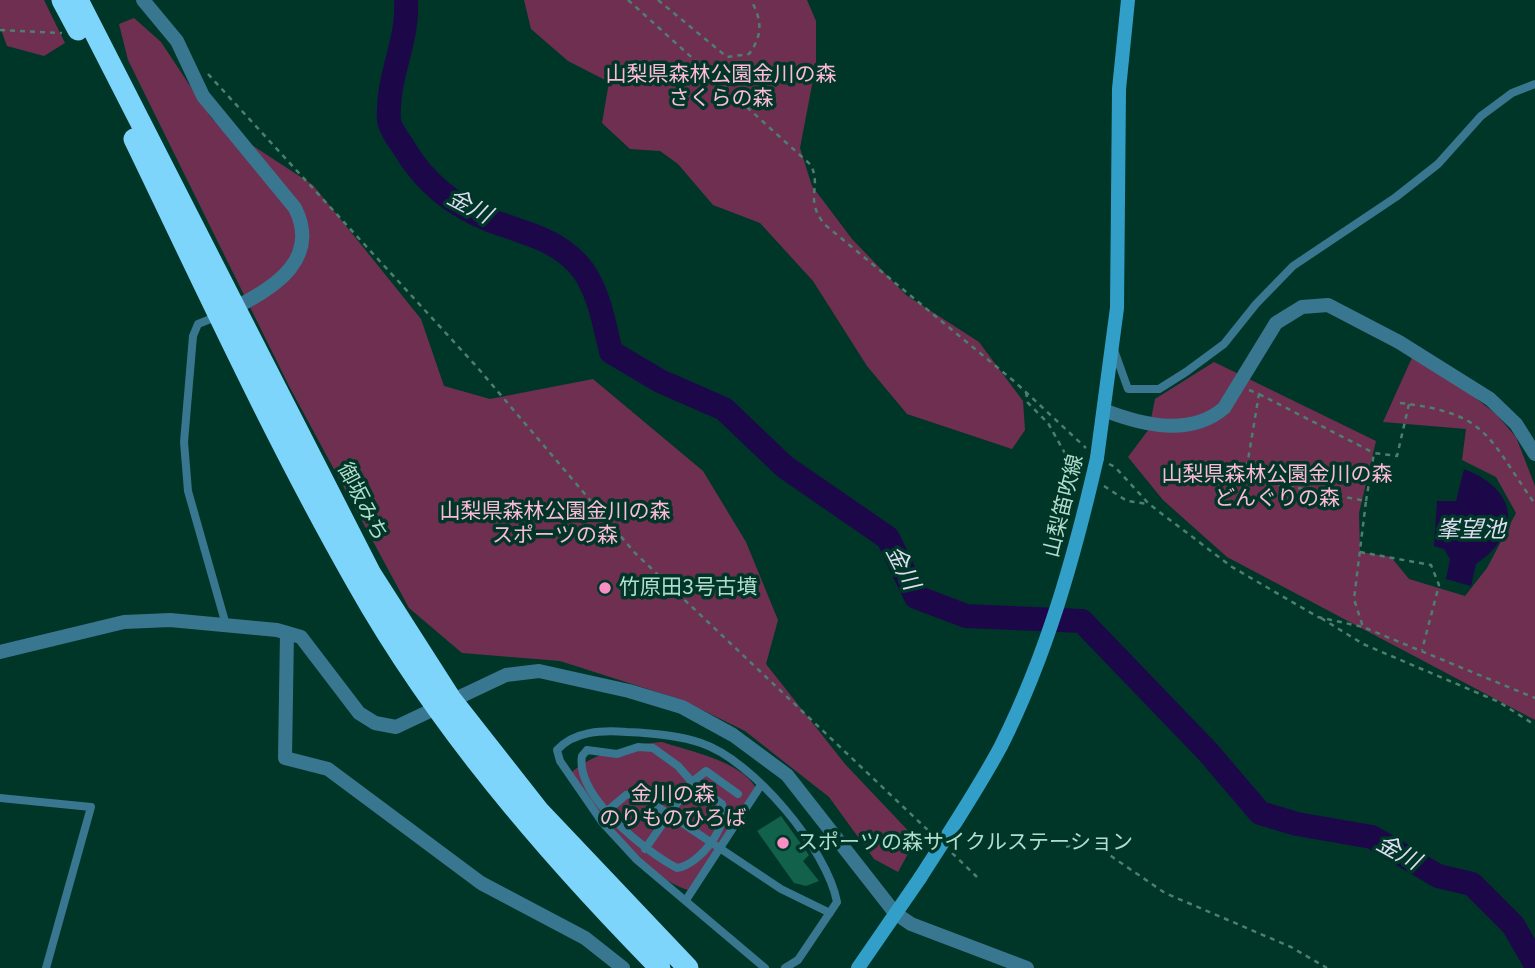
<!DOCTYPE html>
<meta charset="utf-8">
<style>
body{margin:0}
canvas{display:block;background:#003627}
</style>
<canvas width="1535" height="968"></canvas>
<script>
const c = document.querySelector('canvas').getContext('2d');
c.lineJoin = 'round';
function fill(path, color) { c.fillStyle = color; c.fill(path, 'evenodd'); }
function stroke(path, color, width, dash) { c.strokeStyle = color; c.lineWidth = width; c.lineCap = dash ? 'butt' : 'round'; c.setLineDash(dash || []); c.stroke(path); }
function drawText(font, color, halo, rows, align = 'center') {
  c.font = font + ' "IBM Plex Sans","Noto Sans JP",sans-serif'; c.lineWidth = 7; c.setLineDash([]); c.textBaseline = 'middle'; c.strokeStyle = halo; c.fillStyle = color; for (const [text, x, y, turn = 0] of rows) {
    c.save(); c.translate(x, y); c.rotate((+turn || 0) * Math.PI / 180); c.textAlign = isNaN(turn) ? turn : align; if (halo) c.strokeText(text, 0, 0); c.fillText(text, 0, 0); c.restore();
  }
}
fill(new Path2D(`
 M 0,0 L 44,0 L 65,43 L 44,56 L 7,46 L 0,27 Z
 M 524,0 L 807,0 L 816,21 L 816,64 L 800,148 L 812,186 L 852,239 L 906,295 L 979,342 L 1023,401 L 1025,430 L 1012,449 L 907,414 L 867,366 L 813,281 L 760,223 L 713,205 L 678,164 L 660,151 L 630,149 L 602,123 L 609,82 L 568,61 L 531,29 Z
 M 134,18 L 161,42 L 212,119 L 313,185 L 421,319 L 444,386 L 490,399 L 593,379 L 703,471 L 746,542 L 778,620 L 766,664 L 845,764 L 916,839 L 898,872 L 874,859 L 829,797 L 745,731 L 682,700 L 560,661 L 462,653 L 409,608 L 289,386 L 128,60 L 119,24 Z
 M 1415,351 L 1496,414 L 1516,437 L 1535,486 L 1535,720 L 1227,557 L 1163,500 L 1128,457 L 1149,429 L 1155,399 L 1214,362 L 1376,441 L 1359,513 L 1360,552 L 1391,557 L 1409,579 L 1465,596 L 1487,568 L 1516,513 L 1496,477 L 1462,460 L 1466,429 L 1383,422 Z
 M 662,742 C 689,751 741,761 756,788 L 688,890 C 643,876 599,810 569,775 C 592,752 630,745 662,742 Z`), '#6f2f51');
fill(new Path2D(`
 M 1464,469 C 1517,489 1524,532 1476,564 L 1471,586 L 1446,579 L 1450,559 L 1444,549 L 1434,546 L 1437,501 L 1456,501 Z`), '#1c0848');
stroke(new Path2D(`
 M 406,0 C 409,41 386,78 389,120 C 390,129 399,140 404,148 C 424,182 455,207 492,221 C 524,233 553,238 577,263 C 598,285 604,323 611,352 L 660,381 L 724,409 L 785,467 L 888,538 L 916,597 L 966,616 L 1082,621 L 1208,752 L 1260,813 L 1297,824 L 1372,837 L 1438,876 L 1472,884 L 1513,925 L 1535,963`), '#1c0848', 24);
fill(new Path2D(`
 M 781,816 L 809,855 L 803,861 L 819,881 L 806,886 L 794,883 L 757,831 Z`), '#12614b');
stroke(new Path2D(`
 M 628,0 L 811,165 C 822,189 804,197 824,224 L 1015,382 L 1086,448
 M 658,0 L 727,57 L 749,54 C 763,35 762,20 751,0
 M 0,30 L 62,33
 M 208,74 L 477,367 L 635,553 L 932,834
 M 1249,390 L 1259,394 L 1245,478 L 1366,501 L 1354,599 L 1363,627
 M 1026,392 L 1028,403 L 1048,423 L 1071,464 L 1081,471
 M 1259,394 L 1374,453
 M 1400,403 C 1489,413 1488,438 1535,504
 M 1109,464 L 1115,467 L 1149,504 L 1232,567 L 1318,617 L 1363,627 L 1535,698
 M 1104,486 L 1127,501 L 1148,504
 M 1366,501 L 1374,453 L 1397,456 L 1409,404
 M 1360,552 L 1431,565 L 1439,585 L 1422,650
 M 1321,618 L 1363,644 L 1499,702 L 1535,725
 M 1066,847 L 1089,841 L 1165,893 L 1291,947 L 1327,968
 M 952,853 L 977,877`), '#4d7f6f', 2.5, [5, 5]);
stroke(new Path2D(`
 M 218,316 L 198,324 L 193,336 L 184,442 L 188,491 L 226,625
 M 1114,350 L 1128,389 L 1159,389 L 1186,372 L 1224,344 L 1256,304 L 1293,266 L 1396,197 L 1438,164 L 1481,116 L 1512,93 L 1535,84
 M 0,798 L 91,807 L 46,968
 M 607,811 L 626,795 L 637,793 L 781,889 L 830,913
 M 645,849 L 692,782 L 722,804 C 730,826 699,865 677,868 C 646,852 575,796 582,756 L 587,750 L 617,754 L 638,747 L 653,748 L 678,766 L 692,782 L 706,771 L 738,794
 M 765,968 L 637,860 L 602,822 L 560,761 L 557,750 C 574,731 602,730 627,732 C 651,733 678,735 701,743 C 753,760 827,849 837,902 L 798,960 L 785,968`), '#397690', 8);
stroke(new Path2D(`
 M 143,0 L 177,41 L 203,96 L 295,208 C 320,258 276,287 236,307
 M 1106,411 C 1143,425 1190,437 1224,408 L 1276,323 L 1302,307 L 1328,305 L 1399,342 L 1490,399 L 1516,424 L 1535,454
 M 287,633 L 285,758 L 328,769 L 481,883 L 585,938 L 623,968
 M 0,652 L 124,622 L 170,620 L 277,630 L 301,637 L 359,713 L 375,723 L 396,727 L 506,675 L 539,671 L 629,691 L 682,707 L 733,735 L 787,775 L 895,913 L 911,924 L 1027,968`), '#397690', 14);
stroke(new Path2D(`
 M 1097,458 L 1117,308 L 1119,89 L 1128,0
 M 858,968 L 920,878`), '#329fc9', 14);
stroke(new Path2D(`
 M 62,0 L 78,30
 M 78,0 L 371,574 L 451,699 L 539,811 L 688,968
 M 134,139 C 206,288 275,439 357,583 C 437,725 546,852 660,968`), '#7ed5fc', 21);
stroke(new Path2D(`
 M 686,900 L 761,785`), '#397690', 8);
stroke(new Path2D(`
 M 920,878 C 948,834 977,791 1001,746 C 1047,654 1074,558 1097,458`), '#329fc9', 14);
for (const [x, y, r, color] of [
 [605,588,7,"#fa8fc6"],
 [783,843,7,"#fa8fc6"]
]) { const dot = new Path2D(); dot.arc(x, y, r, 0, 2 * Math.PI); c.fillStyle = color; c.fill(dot); stroke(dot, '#003627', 2.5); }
drawText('21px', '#fabad8', '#003627', [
 ["山梨県森林公園金川の森",721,75],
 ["さくらの森",721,99],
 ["山梨県森林公園金川の森",1277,475],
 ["どんぐりの森",1277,499],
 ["山梨県森林公園金川の森",555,512],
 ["スポーツの森",555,536],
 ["金川の森",673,795],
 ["のりものひろば",673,819]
]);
drawText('21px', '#b2ddcc', '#003627', [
 ["御坂みち",362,502,63],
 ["山梨笛吹線",1064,506,-76]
]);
drawText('21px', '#b2ddcc', '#003627', [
 ["竹原田3号古墳",619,588],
 ["スポーツの森サイクルステーション",797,843]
], 'left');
drawText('italic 23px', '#deddf1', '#003627', [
 ["金川",469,207,28],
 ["峯望池",1471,530],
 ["金川",902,568,63],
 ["金川",1398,853,29]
]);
</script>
